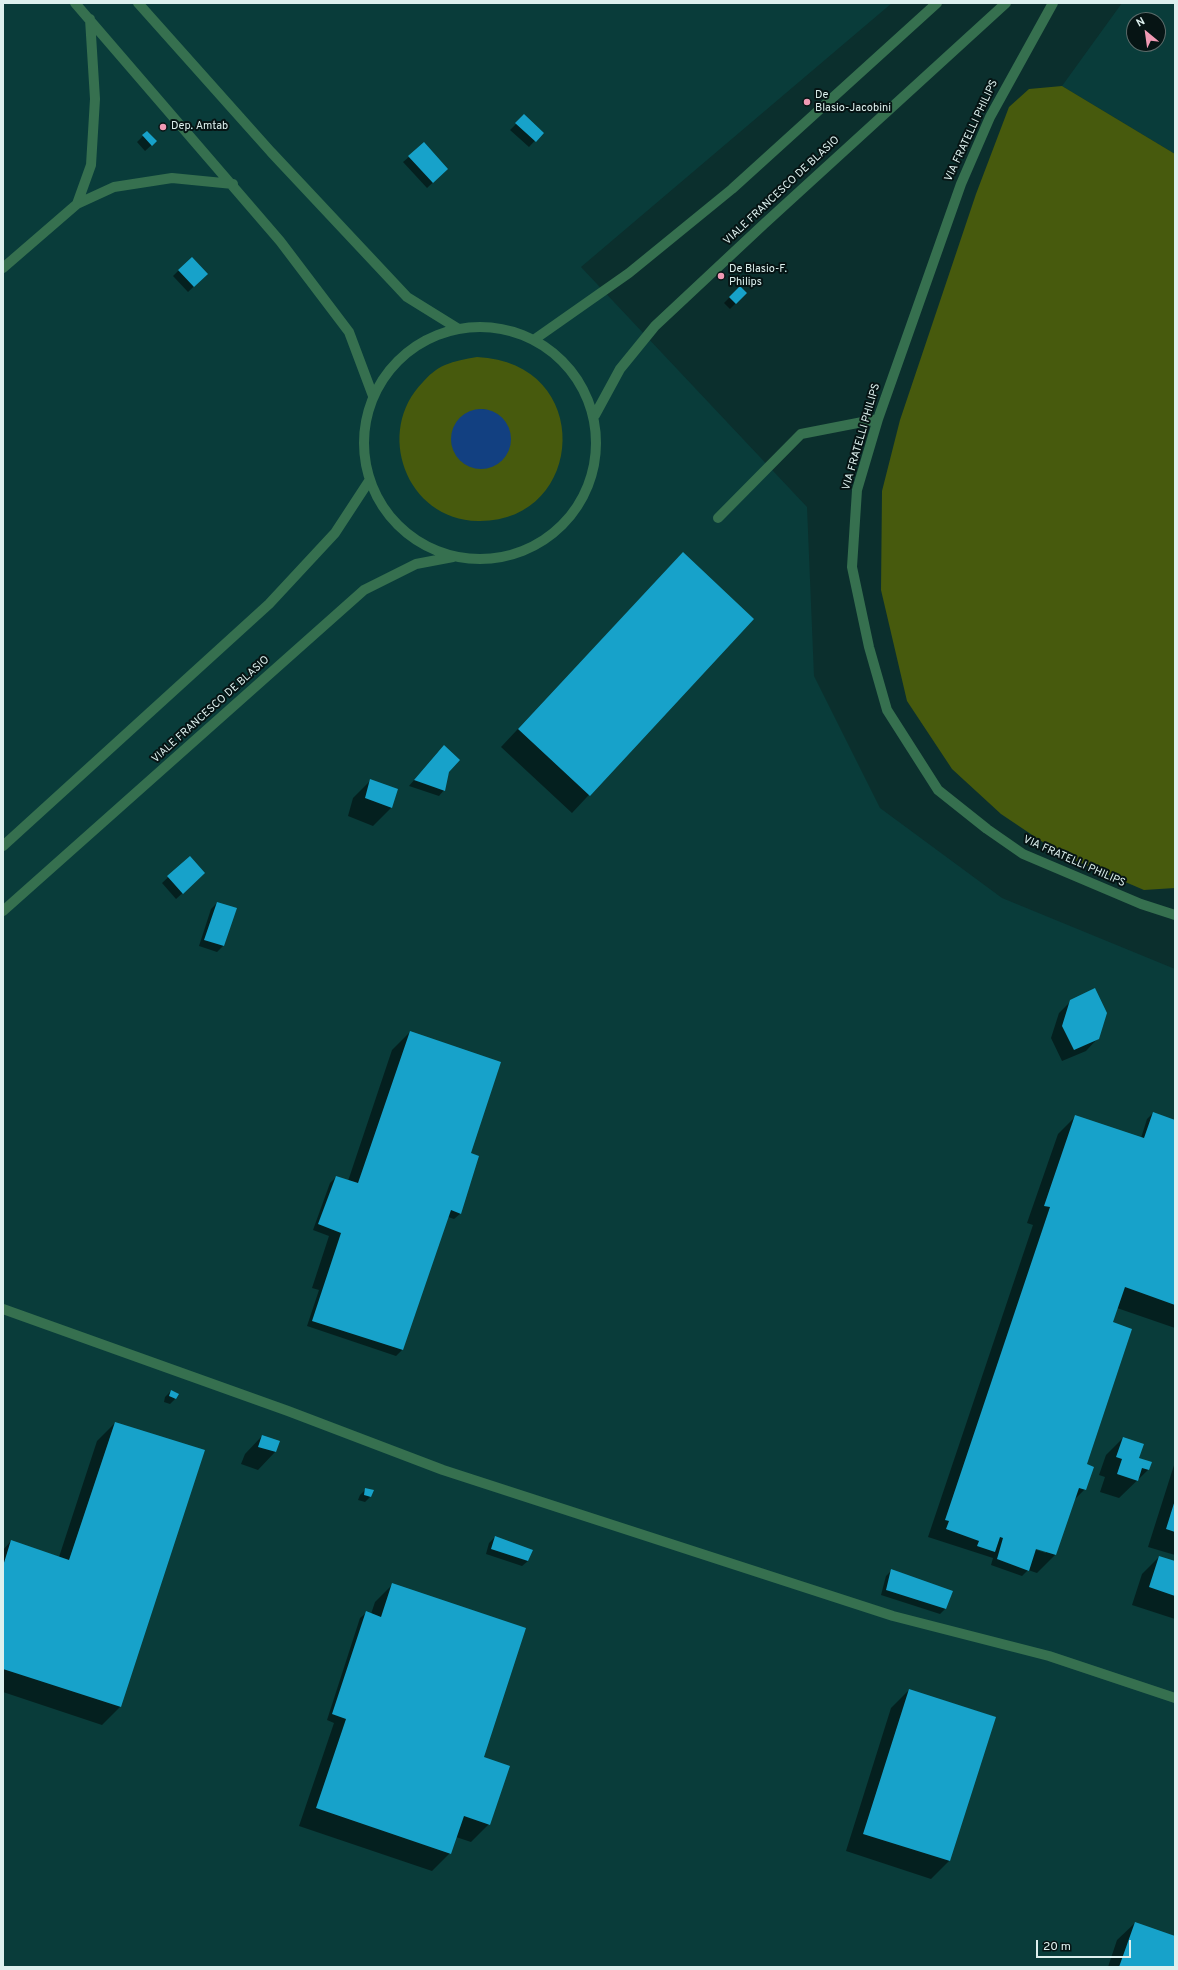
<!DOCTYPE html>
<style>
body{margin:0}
#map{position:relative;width:1178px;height:1970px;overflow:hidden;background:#0b2f2d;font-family:Overpass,sans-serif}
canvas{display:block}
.frame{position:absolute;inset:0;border:4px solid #ddf0ee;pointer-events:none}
.north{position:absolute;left:1126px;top:12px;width:40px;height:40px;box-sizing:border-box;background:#061414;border:1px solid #5c6c6b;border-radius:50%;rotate:331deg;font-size:11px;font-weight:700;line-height:16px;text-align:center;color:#ddf0ee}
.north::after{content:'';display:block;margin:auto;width:14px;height:18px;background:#f09ab4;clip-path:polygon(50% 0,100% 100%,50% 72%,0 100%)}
.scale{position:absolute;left:1036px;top:1940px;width:95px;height:18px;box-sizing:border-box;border:2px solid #ddf0ee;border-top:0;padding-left:5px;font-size:12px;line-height:14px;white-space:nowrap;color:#ddf0ee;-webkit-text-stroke:3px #061414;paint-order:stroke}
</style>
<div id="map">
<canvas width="1178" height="1970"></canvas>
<div class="frame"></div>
<div class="north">N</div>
<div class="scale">20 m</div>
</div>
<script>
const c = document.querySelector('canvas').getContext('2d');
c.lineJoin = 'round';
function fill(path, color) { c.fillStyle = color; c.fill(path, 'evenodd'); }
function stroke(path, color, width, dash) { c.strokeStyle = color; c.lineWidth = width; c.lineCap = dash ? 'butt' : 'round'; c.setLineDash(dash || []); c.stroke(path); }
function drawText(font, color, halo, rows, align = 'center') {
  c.font = font + ' Overpass,sans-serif'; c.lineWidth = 4; c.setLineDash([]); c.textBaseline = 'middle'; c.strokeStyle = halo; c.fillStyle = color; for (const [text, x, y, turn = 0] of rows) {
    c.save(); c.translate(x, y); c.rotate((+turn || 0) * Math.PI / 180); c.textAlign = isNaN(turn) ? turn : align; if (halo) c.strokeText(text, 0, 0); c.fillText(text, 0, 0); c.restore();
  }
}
fill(new Path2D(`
 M 3,3 L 892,3 L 581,267 L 807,507 L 814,676 L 880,808 L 1002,898 L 1175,969 L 1175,1967 L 3,1967 Z
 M 1122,3 L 1175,3 L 1175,154 L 1062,86 ZM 1134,20 L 1158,20 L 1158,44 L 1134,44 Z`), '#093c3a');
fill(new Path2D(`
 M 1062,86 L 1175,154 L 1175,888 L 1144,890 L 1062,855 L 1001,814 L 952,769 L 907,701 L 881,590 L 882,491 L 900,420 L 976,194 L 1009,107 L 1029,89 Z
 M 477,357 C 596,362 586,523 478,521 C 406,520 374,431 423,382 C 429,375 436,369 445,365 C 455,361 465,359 477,357 ZM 482,409 C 500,412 511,426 510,445 L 452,446 C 451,424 461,412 482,409 Z`), '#475a0d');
fill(new Path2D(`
 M451 439a30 30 0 1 1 60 0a30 30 0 1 1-60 0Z`), '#124081');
fill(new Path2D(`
 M 524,116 L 542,133 L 529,147 L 510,130 Z
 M 147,132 L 156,141 L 145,151 L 137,142 Z
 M 409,157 L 441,175 L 427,188 L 403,162 Z
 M 179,270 L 207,274 L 188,292 L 173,276 Z
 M 740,287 L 746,293 L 730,309 L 724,303 Z
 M 683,553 L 753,619 L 572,813 L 501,747 Z
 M 438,752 L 448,772 L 444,790 L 439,796 L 409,786 Z
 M 371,780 L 396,790 L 391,808 L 373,826 L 348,816 L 353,798 Z
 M 190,857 L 198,879 L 176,899 L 162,883 Z
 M 217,903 L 235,909 L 223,946 L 217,952 L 199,946 L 211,909 Z
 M 1071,1001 L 1098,1038 L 1086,1051 L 1062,1061 L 1051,1038 L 1059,1013 Z
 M 410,1032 L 469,1154 L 478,1157 L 460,1214 L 454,1219 L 448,1217 L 402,1350 L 396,1356 L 307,1326 L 319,1290 L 312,1288 L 329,1236 L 313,1230 L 330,1183 L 336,1177 L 348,1181 L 392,1050 Z
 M 1153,1113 L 1175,1121 L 1175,1328 L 1117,1308 L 1112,1322 L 1086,1464 L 1085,1489 L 1073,1501 L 1055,1555 L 1037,1573 L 1028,1570 L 1022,1576 L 991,1565 L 993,1558 L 928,1537 L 1033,1225 L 1027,1223 L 1058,1134 L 1076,1116 L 1141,1138 L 1147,1119 ZM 1031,1546 L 1046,1551 L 1046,1553 L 1030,1548 Z
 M 171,1391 L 175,1399 L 170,1404 L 164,1402 L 165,1397 Z
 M 115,1423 L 204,1451 L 120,1707 L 102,1725 L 3,1692 L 3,1550 L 11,1541 L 59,1557 L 97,1441 Z
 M 262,1436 L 279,1442 L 275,1452 L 258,1470 L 241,1464 L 245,1454 Z
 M 1123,1438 L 1138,1459 L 1150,1463 L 1148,1470 L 1119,1498 L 1100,1492 L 1105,1477 L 1099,1475 L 1106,1455 Z
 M 1175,1462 L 1175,1555 L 1148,1547 Z
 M 366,1489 L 370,1497 L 365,1502 L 358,1500 L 360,1495 Z
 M 495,1537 L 528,1561 L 522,1566 L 486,1554 L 489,1543 Z
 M 1159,1557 L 1175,1562 L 1175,1619 L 1132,1605 L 1142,1574 Z
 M 892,1570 L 946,1608 L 940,1614 L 881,1595 L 886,1576 Z
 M 392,1585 L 483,1758 L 489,1824 L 471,1842 L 456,1837 L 450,1853 L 432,1871 L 299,1826 L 334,1723 L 327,1720 L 360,1618 L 366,1613 L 371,1614 L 375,1602 Z
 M 909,1690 L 995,1717 L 949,1861 L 931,1879 L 846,1851 L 891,1708 Z
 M 1135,1923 L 1175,1937 L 1175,1967 L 1108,1967 L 1117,1940 Z`), '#0007');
fill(new Path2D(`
 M 524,114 L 544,133 L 536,142 L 515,123 Z
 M 147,131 L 157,141 L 152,146 L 142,135 Z
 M 424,142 L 448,169 L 433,183 L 408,156 Z
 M 192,257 L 208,274 L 194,287 L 178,270 Z
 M 740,286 L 747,293 L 736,304 L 729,297 Z
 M 683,552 L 754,619 L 590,796 L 518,729 Z
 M 444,745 L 460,760 L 449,772 L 445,791 L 414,780 Z
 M 370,779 L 398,789 L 392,808 L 365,798 Z
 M 190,856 L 205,873 L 183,894 L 167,876 Z
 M 217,902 L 237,908 L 224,946 L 204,940 Z
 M 1095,988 L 1107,1013 L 1099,1039 L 1074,1050 L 1062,1026 L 1070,1000 Z
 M 410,1031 L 501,1062 L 471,1153 L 479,1156 L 461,1214 L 451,1210 L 403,1350 L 312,1321 L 341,1233 L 318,1224 L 336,1176 L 358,1183 Z
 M 1153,1112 L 1175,1120 L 1175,1305 L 1125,1287 L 1113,1322 L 1132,1329 L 1087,1464 L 1094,1467 L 1086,1490 L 1079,1488 L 1056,1555 L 1036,1549 L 1029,1571 L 997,1559 L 1003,1538 L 1000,1537 L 995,1552 L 977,1546 L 979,1541 L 946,1529 L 949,1521 L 945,1520 L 1050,1207 L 1044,1206 L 1075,1115 L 1144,1138 Z
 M 171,1390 L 179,1394 L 176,1399 L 169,1396 Z
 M 115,1422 L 205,1450 L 121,1707 L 3,1669 L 3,1566 L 11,1540 L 69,1560 Z
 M 262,1435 L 280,1441 L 276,1452 L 258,1447 Z
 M 1123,1437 L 1144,1444 L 1139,1458 L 1152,1462 L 1149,1470 L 1142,1468 L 1138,1481 L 1117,1474 L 1122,1459 L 1116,1457 Z
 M 365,1488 L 374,1490 L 371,1497 L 364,1495 Z
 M 1175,1500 L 1175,1532 L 1166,1529 Z
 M 495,1536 L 533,1550 L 528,1561 L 491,1549 Z
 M 1159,1556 L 1175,1561 L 1175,1596 L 1149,1587 Z
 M 891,1569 L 953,1591 L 946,1609 L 886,1590 Z
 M 392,1583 L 526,1628 L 484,1757 L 510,1766 L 490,1825 L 464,1816 L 451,1854 L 316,1808 L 346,1719 L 332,1714 L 366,1611 L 381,1617 Z
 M 909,1689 L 996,1717 L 950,1861 L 863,1834 Z
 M 1135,1922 L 1175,1936 L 1175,1967 L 1119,1967 Z`), '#17a2ca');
stroke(new Path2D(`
 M 75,3 L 280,241 L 349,332 L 373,396
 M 138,3 L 271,152 L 407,297 L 457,328
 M 1053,3 L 990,117 L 961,184 L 878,419 L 857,490 L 852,567 L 869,647 L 887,710 L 938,790 L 987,829 L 1023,854 L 1141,904 L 1175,915
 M 77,204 L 91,165 L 95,99 L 90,19
 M 3,268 L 77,204 L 114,187 L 172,178 L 233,184
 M364 443a116 116 0 1 1 232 0a116 116 0 1 1-232 0Z
 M 535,339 L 629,273 L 732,189 L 937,3
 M 595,415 L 620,369 L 655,326 L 764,224 L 1006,3
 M 718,518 L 801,434 L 878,419
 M 3,846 L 269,604 L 335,533 L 369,481
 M 3,911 L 364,590 L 416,564 L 453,557
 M 3,1309 L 288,1411 L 443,1470 L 893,1616 L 1049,1656 L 1175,1698`), '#36704f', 10);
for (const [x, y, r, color] of [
 [807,102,4,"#f09ab4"],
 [163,127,4,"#f09ab4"],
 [721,276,4,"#f09ab4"]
]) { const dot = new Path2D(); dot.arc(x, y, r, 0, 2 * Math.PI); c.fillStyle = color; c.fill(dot); stroke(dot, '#061414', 1.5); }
drawText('11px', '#ddf0ee', '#061414', [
 ["De",815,96],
 ["Blasio-Jacobini",815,109],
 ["Dep. Amtab",171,127],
 ["De Blasio-F.",729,270],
 ["Philips",729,283]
], 'left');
drawText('11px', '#ddf0ee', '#061414', [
 ["VIA FRATELLI PHILIPS",972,131,-65],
 ["VIALE FRANCESCO DE BLASIO",782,191,-43],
 ["VIA FRATELLI PHILIPS",862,437,-74],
 ["VIALE FRANCESCO DE BLASIO",211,710,-42],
 ["VIA FRATELLI PHILIPS",1074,862,24]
]);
</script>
